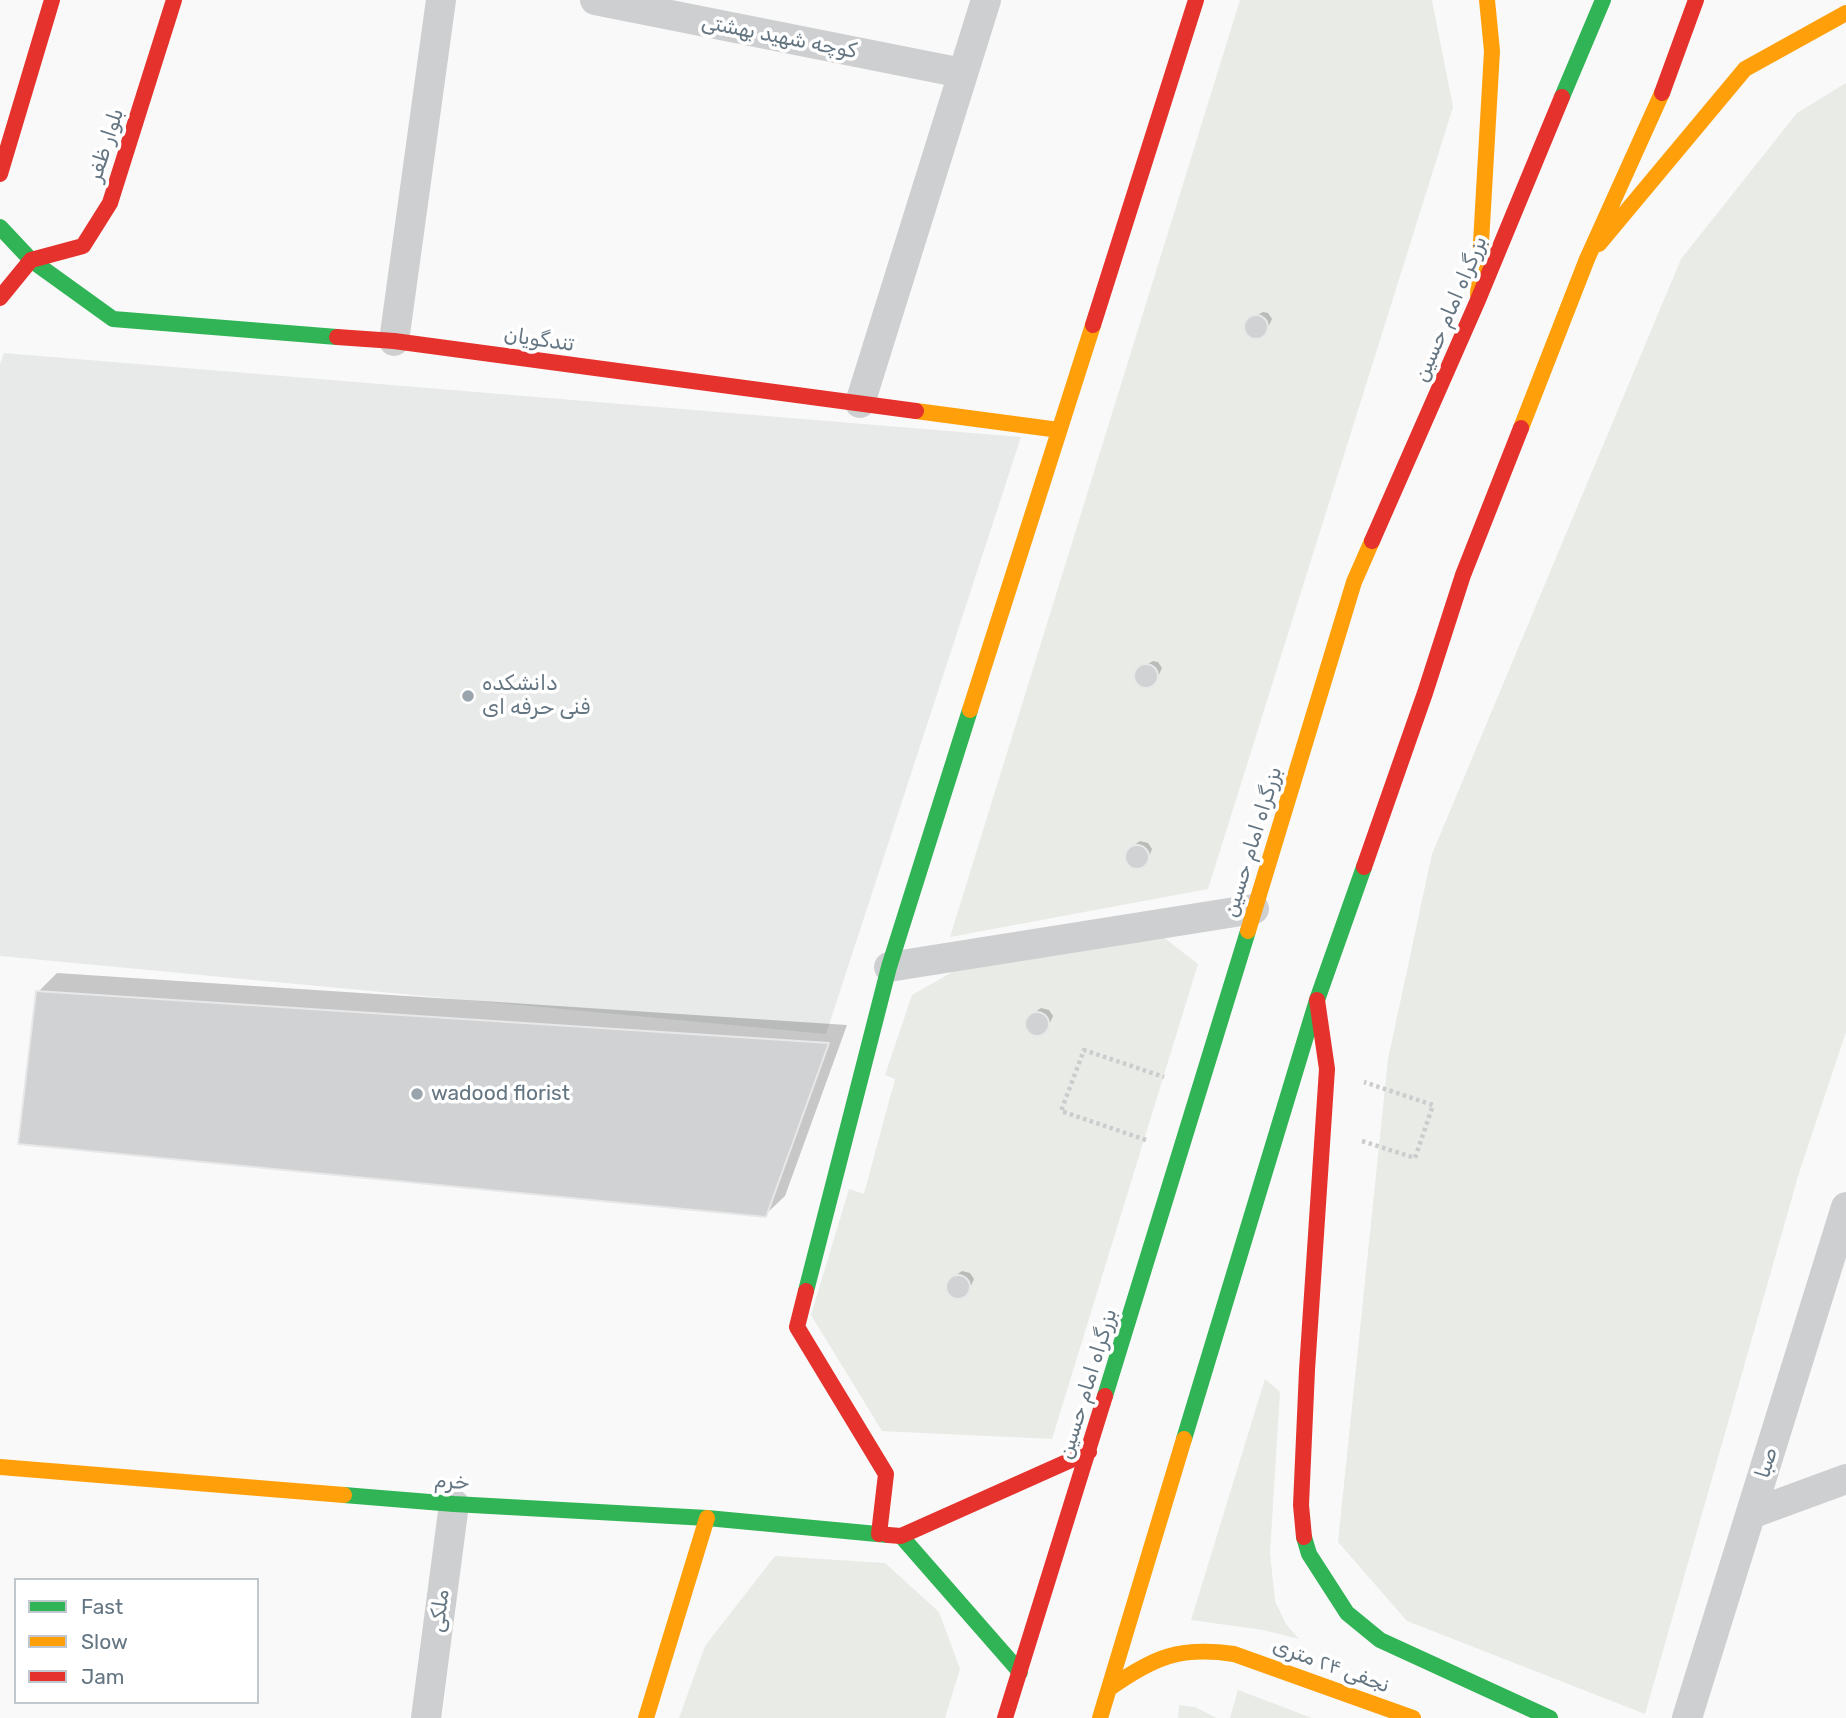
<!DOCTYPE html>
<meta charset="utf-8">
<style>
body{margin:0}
#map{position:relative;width:1846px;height:1718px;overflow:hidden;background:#f9f9f9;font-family:Rubik,sans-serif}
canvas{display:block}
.legend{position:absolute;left:14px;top:1578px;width:245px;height:126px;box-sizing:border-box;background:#fff;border:2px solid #c1c8cd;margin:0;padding:9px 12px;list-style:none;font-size:21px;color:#657683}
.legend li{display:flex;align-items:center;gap:14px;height:35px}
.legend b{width:35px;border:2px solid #c1c8cd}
</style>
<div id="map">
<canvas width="1846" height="1718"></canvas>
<ul class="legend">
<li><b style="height:9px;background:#30b455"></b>Fast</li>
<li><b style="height:9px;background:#ff9f0a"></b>Slow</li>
<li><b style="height:9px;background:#e5322d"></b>Jam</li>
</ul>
</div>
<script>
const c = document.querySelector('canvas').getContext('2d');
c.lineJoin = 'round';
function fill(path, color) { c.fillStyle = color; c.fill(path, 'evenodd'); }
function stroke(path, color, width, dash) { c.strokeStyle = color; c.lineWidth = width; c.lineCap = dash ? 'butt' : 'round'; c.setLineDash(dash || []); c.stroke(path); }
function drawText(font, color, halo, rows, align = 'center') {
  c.font = font + ' Rubik,"Noto Naskh Arabic",sans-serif'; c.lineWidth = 7; c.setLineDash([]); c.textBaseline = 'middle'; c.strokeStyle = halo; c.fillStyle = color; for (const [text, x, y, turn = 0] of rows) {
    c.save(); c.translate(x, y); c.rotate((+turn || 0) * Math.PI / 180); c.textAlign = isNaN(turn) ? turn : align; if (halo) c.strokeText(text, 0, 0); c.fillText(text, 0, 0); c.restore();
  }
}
fill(new Path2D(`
 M 4,353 L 1021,437 L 826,1034 L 0,956 L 0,364 Z`), '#e8e9e9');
fill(new Path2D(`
 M 1240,0 L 1432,0 L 1453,107 L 1208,889 L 950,937 Z
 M 1846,83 L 1846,1032 L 1799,1173 L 1645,1714 L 1407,1621 L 1338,1542 L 1388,1059 L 1432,854 L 1681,259 L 1797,113 Z
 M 1154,930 L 1198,964 L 1052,1439 L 882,1431 L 811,1315 L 849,1189 L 864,1194 L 895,1079 L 885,1075 L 912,995 L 970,962 Z
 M 1265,1379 L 1280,1392 L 1270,1553 L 1275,1601 L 1286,1624 L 1299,1639 L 1263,1630 L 1191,1620 Z
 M 775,1556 L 885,1563 L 939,1612 L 960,1669 L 945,1718 L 679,1718 L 705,1646 Z
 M 1238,1690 L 1312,1718 L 1230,1718 Z
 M 1179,1705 L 1195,1707 L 1217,1718 L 1178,1718 Z`), '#e8ebe6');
fill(new Path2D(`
 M 1263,312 L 1268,313 L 1272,319 L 1266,332 L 1261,337 L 1248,334 L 1246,330 L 1250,319 Z
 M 1153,661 L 1158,662 L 1162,668 L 1156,681 L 1152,686 L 1138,683 L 1136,679 L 1140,668 Z
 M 1140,841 L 1148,843 L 1152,849 L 1147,862 L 1142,866 L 1128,864 L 1127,860 L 1130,848 Z
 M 57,973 L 847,1025 L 785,1196 L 765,1215 L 38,992 Z
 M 1041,1008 L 1049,1010 L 1053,1016 L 1047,1029 L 1043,1033 L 1029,1031 L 1027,1027 L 1031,1015 Z
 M 962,1271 L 970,1273 L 974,1279 L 968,1292 L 963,1297 L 957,1297 L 950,1294 L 948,1290 L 952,1278 Z`), '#0003');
const building = new Path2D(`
 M1244 327a12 12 0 1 1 24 0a12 12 0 1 1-24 0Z
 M1134 676a12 12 0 1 1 24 0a12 12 0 1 1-24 0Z
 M1125 857a12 12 0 1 1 24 0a12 12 0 1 1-24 0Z
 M 36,991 L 829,1043 L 766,1217 L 18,1144 Z
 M1025 1024a12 12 0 1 1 24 0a12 12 0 1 1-24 0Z
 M946 1287a12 12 0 1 1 24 0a12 12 0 1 1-24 0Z`);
fill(building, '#d0d2d3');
stroke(building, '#e8e8e8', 2);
stroke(new Path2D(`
 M 1146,1140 L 1061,1111 L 1084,1050 L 1164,1077
 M 1362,1141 L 1415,1158 L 1433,1105 L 1364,1082`), '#cbcccd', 4.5, [3.5, 3.5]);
stroke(new Path2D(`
 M 595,0 L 962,73
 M 394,341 L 441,0
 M 860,403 L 986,0
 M 889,967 L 1254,909
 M 1751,1514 L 1846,1479
 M 426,1718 L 454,1504
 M 1687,1718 L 1846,1207`), '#cecfd0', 30);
stroke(new Path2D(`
 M 1562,97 L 1603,0
 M 0,227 L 31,260 L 113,319 L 337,337
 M 806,1291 L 889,967 L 970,710
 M 1105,1396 L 1248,931
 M 1184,1439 L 1317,1000 L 1364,867
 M 344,1495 L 454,1504 L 707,1518 L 888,1535
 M 901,1536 L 1020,1672
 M 1304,1537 L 1309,1554 L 1347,1613 L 1380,1640 L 1550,1718`), '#30b455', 16);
stroke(new Path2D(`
 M 1599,244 L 1745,69 L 1846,13
 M 1478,295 L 1492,51 L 1487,0
 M 916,411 L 1059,430
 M 1521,428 L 1587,259 L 1662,93
 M 970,710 L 1093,325
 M 1248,931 L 1354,582 L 1372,541
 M 0,1467 L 344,1495
 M 1110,1688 C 1154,1657 1180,1646 1234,1654 L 1413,1718
 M 646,1718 L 707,1518
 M 1100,1718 L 1184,1439`), '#ff9f0a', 16);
stroke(new Path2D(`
 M 1662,93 L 1696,0
 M 0,174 L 52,0
 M 0,298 L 31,260 L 83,246 L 110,203 L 174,0
 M 1093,325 L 1196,0
 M 337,337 L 394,341 L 916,411
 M 1372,541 L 1478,300 L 1562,97
 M 1364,867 L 1425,693 L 1463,575 L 1521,428
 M 806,1291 L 797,1327 L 886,1474 L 879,1534
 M 888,1535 L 901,1536 L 1089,1452
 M 1304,1537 L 1301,1505 L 1307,1370 L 1327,1069 L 1317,1000
 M 1005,1718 L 1105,1396`), '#e5322d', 16);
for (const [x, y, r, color] of [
 [468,696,7,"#99a4ac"],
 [417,1094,7,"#99a4ac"]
]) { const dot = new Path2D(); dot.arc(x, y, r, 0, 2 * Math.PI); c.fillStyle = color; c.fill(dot); stroke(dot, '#fff', 2.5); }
drawText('21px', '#657683', '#fff', [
 ["کوچه شهید بهشتی",779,37,11],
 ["بلوار ظفر",106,145,-72],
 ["بزرگراه امام حسین",1451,309,-67],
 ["تندگویان",539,340,8],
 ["بزرگراه امام حسین",1253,842,-73],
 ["بزرگراه امام حسین",1088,1384,-73],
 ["صبا",1767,1463,-73],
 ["خرم",452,1482,4],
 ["ملکی",440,1611,-83],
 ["نجفی ۲۴ متری",1331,1666,20]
]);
drawText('21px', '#657683', '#fff', [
 ["دانشکده",482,684],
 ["فنی حرفه ای",482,708],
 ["wadood florist",431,1094]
], 'left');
</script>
